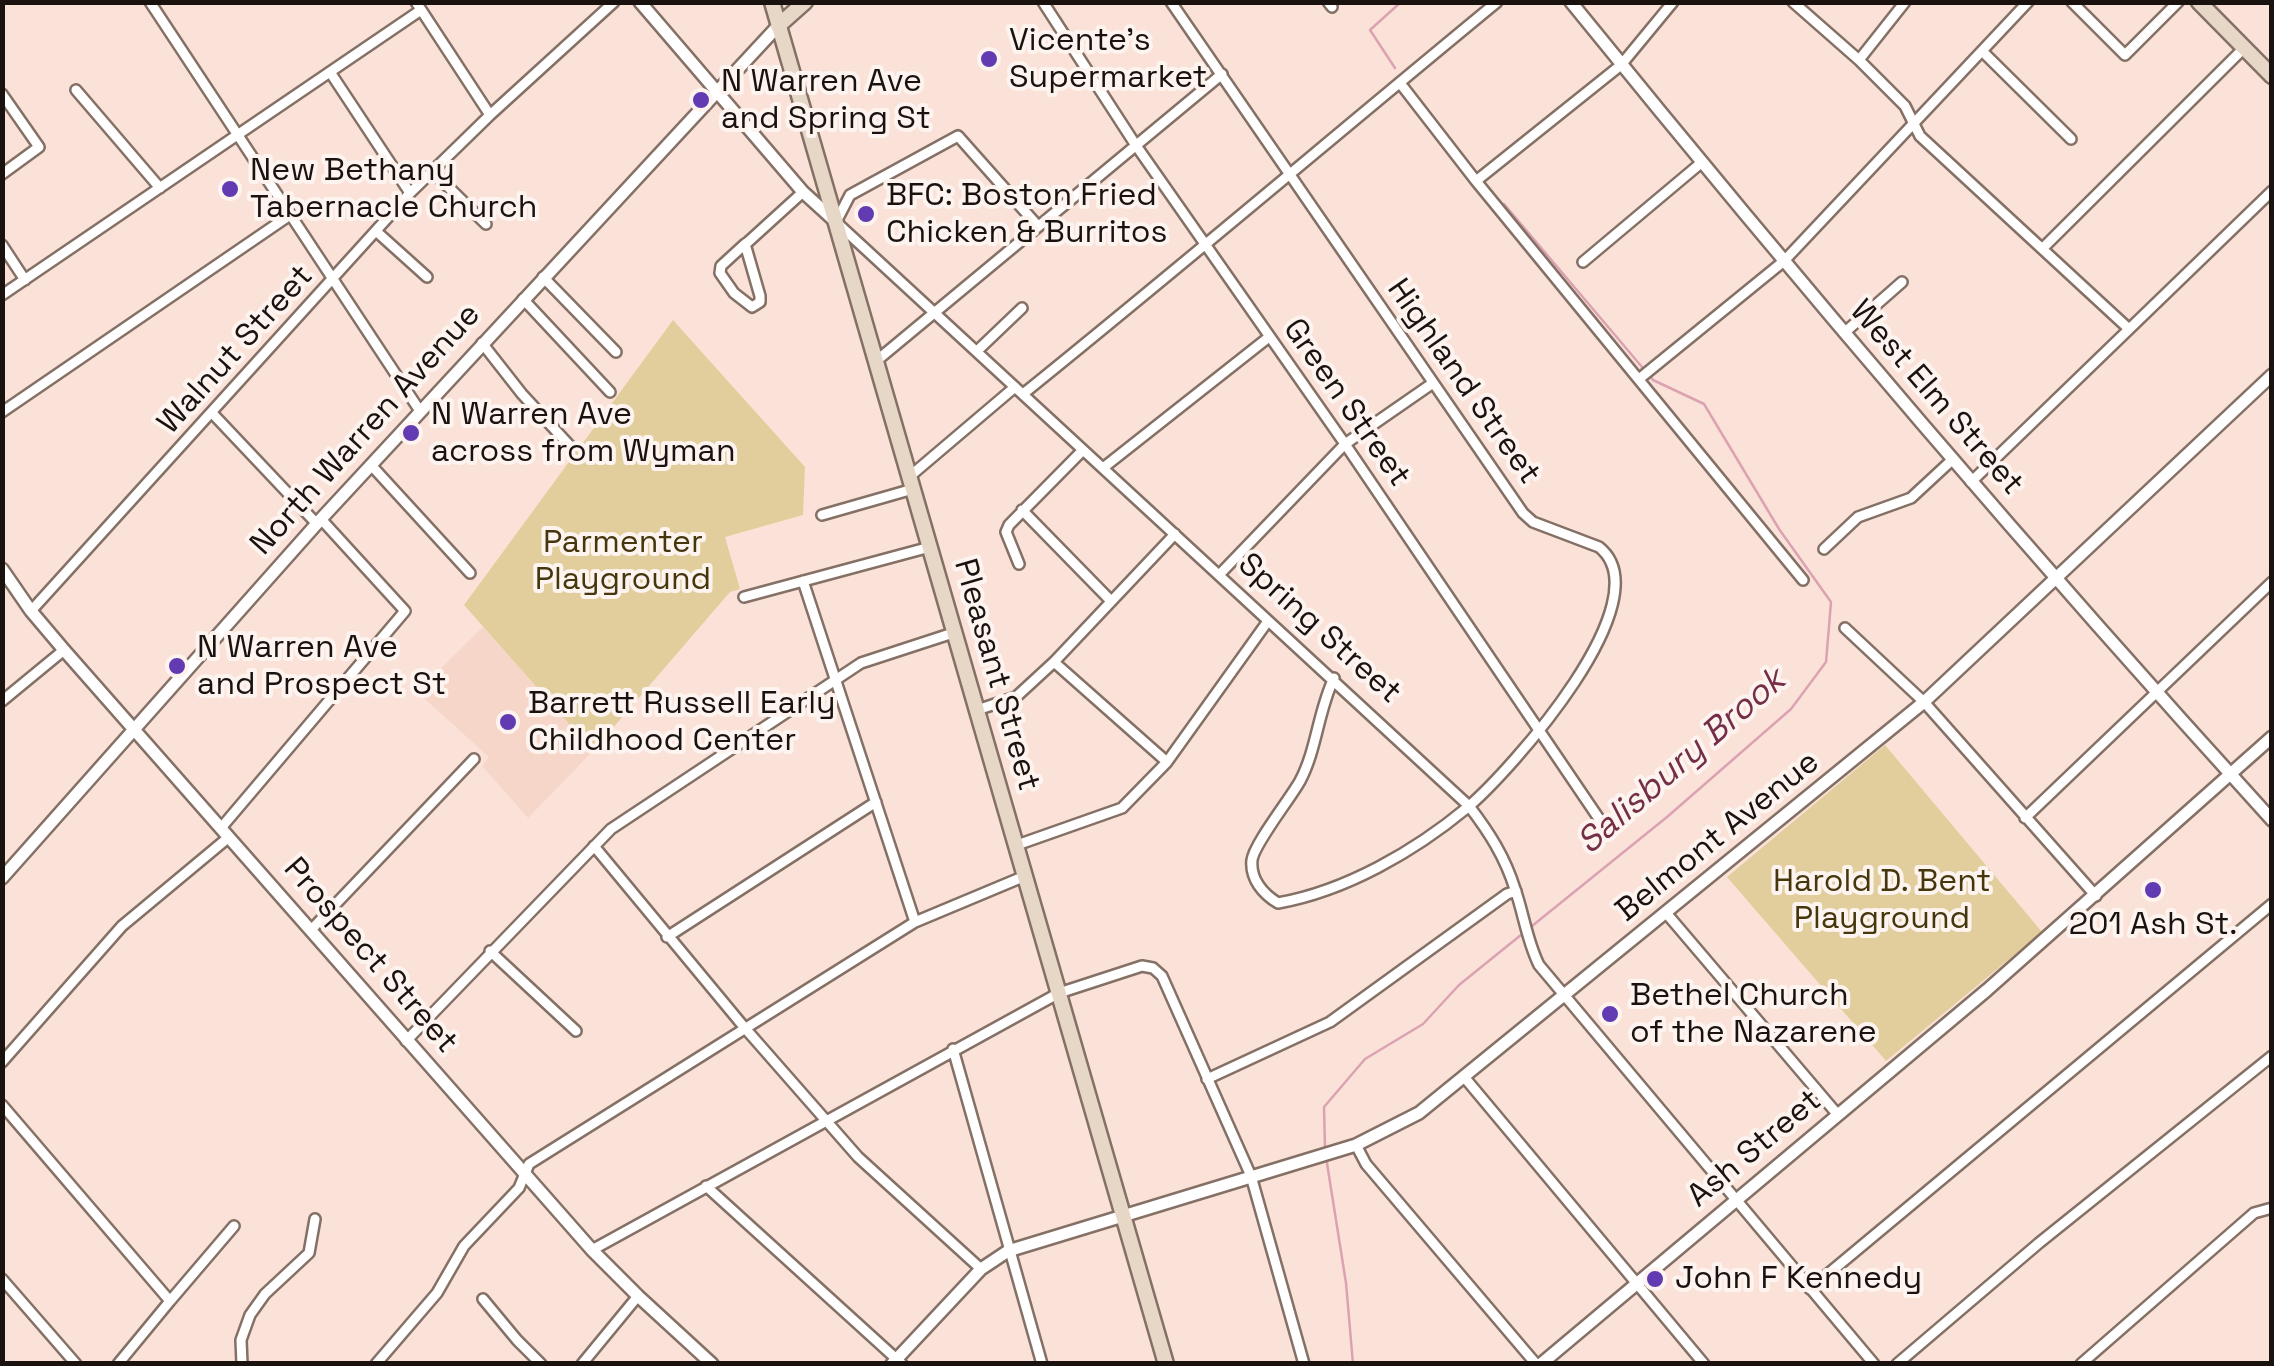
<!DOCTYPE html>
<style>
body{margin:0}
#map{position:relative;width:2274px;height:1366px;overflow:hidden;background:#fbe2d8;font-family:"Space Grotesk",sans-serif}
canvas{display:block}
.frame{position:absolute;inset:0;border:5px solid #1a120e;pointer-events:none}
</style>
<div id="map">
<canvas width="2274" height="1366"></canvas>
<div class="frame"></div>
</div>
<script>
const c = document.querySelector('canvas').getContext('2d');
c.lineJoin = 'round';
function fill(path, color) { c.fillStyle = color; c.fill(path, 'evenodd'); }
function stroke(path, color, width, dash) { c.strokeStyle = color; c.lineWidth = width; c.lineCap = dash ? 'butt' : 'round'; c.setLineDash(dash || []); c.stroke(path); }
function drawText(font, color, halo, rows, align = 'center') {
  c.font = font + ' "Space Grotesk",sans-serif'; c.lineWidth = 8; c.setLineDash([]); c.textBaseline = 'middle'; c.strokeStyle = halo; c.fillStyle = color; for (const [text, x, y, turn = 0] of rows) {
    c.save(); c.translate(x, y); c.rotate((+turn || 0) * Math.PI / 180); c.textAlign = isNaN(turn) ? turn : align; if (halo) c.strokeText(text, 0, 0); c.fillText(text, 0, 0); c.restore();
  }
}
fill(new Path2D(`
 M 483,627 L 593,751 L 528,818 L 482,766 L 489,757 L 417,692 Z`), '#f6d6c8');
fill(new Path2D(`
 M 673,320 L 805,467 L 803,515 L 725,537 L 740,589 L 730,592 L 593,751 L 464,605 Z
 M 1885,745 L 2042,932 L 1886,1061 L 1727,877 Z`), '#e2ce9c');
stroke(new Path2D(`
 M 1395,68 L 1370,30 L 1401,2
 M 1325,1149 L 1324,1107 L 1365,1059 L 1423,1024 L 1459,985 L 1667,817 L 1791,709 L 1826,662 L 1831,602 L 1779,529 L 1704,404 L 1653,380 L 1504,204
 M 1326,1157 L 1346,1283 L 1353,1364`), '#dba2b2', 2.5);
const minor = new Path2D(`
 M 150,2 L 420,411
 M 416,2 L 490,115
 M 1043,2 L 1135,144 L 1345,444 L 1608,832
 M 1171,2 L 1523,513 L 1533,522 L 1599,547 C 1665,599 1510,771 1468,807 C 1415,851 1346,891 1278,903 C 1263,894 1250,879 1252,860 C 1254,844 1290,799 1300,781 C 1317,749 1318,711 1334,678
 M 1328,2 L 1332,7
 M 1793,2 L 1859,60 L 1905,106 L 1920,136 L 2129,329
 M 2072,2 L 2125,55 L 2178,2
 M 1982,51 L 2071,139
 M 1859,60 L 1905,2
 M 330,72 L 410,193
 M 1400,83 L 1476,181 L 1803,580
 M 76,90 L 160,188
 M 2,94 L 39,147 L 2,174
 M 432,171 L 486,224
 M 1476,181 L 1621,65 L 1673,2
 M 1037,225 L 958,136 L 850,195 L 836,222 L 1469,806 C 1489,832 1505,857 1515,889 C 1524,915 1527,941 1539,965 L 1874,1364
 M 377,232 L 427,277
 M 745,244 L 760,296 L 760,302 L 752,307 L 734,293 L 720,273 L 721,266 L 745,244 L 748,242 L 803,192
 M 2,245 L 25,280
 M 2044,247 L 2244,48
 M 1583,262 L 1701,163
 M 543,277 L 616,352
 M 2,295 L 421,10
 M 523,299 L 610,392
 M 1844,333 L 1902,282
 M 482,343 L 522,394 L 571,447
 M 977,351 L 1022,308
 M 875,362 L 1222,74
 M 1639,379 L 1784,261 L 2028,2
 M 1023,394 C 1183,265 1339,132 1497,2
 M 2,412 L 290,215
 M 213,414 L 317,524
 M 371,465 L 470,573
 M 1103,468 L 1269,337
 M 909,477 L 1015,387
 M 1971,482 L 2272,191
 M 1022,510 L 1111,601
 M 822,515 L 913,489
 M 1824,549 L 1858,517 L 1911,498 L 1952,460
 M 1019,564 L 1006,532 L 1009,525 L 1083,450
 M 1219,575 L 1345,444 L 1433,383
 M 803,581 L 915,922
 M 744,597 L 930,547
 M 31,611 L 410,193 L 490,115 L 614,2
 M 1845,628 L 1924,702 L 2096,896
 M 1054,662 L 1167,762
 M 2,701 L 64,650
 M 977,710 L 1016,697 L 1054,662 L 1175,534
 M 2025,818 L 2272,582
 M 221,828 L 405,611 L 321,519
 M 1017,845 L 1122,808 L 1167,762 L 1268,621
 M 594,846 L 744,1027 L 858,1157 L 981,1269
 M 1667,914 L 1838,1115
 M 311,930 L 474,759
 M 667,937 L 876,802
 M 490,951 L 576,1031
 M 406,1041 L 611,829 L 861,663 L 953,633
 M 953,1049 L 1042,1364
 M 2,1062 L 122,926 L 229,837
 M 1465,1078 L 1704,1364
 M 1207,1079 L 1330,1022 L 1507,894 L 1516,891
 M 2,1105 L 170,1301 L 118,1364
 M 1356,1145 L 1366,1164 L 1536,1364
 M 706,1186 L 902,1364
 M 592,1250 L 1059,993 L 1142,966 L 1153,968 L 1162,976 L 1251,1176 L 1304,1364
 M 2,1279 L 76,1364
 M 1810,1289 L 2272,904
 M 483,1299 L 517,1340 L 541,1364
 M 170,1301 L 234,1226
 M 242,1364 L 241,1340 L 250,1315 L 265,1294 L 309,1253 L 315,1219
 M 376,1364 L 437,1293 L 464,1246 L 519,1188 L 529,1164 L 915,922 L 1025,876
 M 582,1364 L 638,1296
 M 1897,1364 L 2039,1243 L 2272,1056
 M 2081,1364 L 2254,1213 L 2272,1208`);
const tertiary = new Path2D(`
 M 640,2 L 803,192 L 836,222
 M 1571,2 C 1797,281 2030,554 2272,820
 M 2,569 L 31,611 L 64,650 L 592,1250 L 638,1296 L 712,1364
 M 2,878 L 321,519 L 778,26
 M 892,1364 L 981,1269 L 1008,1251 L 1356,1145 L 1419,1113 L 1924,702 L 2272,375
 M 1541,1364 L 1987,990 L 2272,737`);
const secondary = new Path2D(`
 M 772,2 L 1166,1364
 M 2199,2 L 2272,76
 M 778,26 L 805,2`);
stroke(minor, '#857066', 14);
stroke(tertiary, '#857066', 16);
stroke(secondary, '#857066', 19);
stroke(minor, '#fff', 9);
stroke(tertiary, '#fff', 11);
stroke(secondary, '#e7d7c6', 14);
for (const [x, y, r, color] of [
 [989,59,10,"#623ab2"],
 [701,100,10,"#623ab2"],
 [230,189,10,"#623ab2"],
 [866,214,10,"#623ab2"],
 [411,433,10,"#623ab2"],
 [177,666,10,"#623ab2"],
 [508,722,10,"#623ab2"],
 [2153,890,10,"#623ab2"],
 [1610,1014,10,"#623ab2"],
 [1655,1279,10,"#623ab2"]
]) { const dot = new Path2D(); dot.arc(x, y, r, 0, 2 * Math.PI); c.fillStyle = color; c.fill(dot); stroke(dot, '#fdf3ef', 4); }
drawText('32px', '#1a120e', '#fdf3ef', [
 ["Vicente's",1009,41],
 ["Supermarket",1009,78],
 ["N Warren Ave",721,82],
 ["and Spring St",721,119],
 ["New Bethany",250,171],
 ["Tabernacle Church",250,208],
 ["BFC: Boston Fried",886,196],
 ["Chicken & Burritos",886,233],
 ["N Warren Ave",431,415],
 ["across from Wyman",431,452],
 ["N Warren Ave",197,648],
 ["and Prospect St",197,685],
 ["Barrett Russell Early",528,704],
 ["Childhood Center",528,741],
 ["201 Ash St.",2153,925,"center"],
 ["Bethel Church",1630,996],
 ["of the Nazarene",1630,1033],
 ["John F Kennedy",1675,1279]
], 'left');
drawText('32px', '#1a120e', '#fdf3ef', [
 ["Walnut Street",236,350,-48],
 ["Highland Street",1463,382,55],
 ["West Elm Street",1936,398,49],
 ["Green Street",1346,403,55],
 ["North Warren Avenue",366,430,-48],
 ["Spring Street",1319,629,42],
 ["Pleasant Street",996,675,74],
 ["Belmont Avenue",1718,837,-39],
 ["Prospect Street",370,956,49],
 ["Ash Street",1755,1149,-40]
]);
drawText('32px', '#45360c', '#fdf3ef', [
 ["Parmenter",623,543],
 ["Playground",623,580],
 ["Harold D. Bent",1882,882],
 ["Playground",1882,919]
]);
drawText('italic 35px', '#742f47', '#fdf3ef', [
 ["Salisbury Brook",1682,762,-41]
]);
</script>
